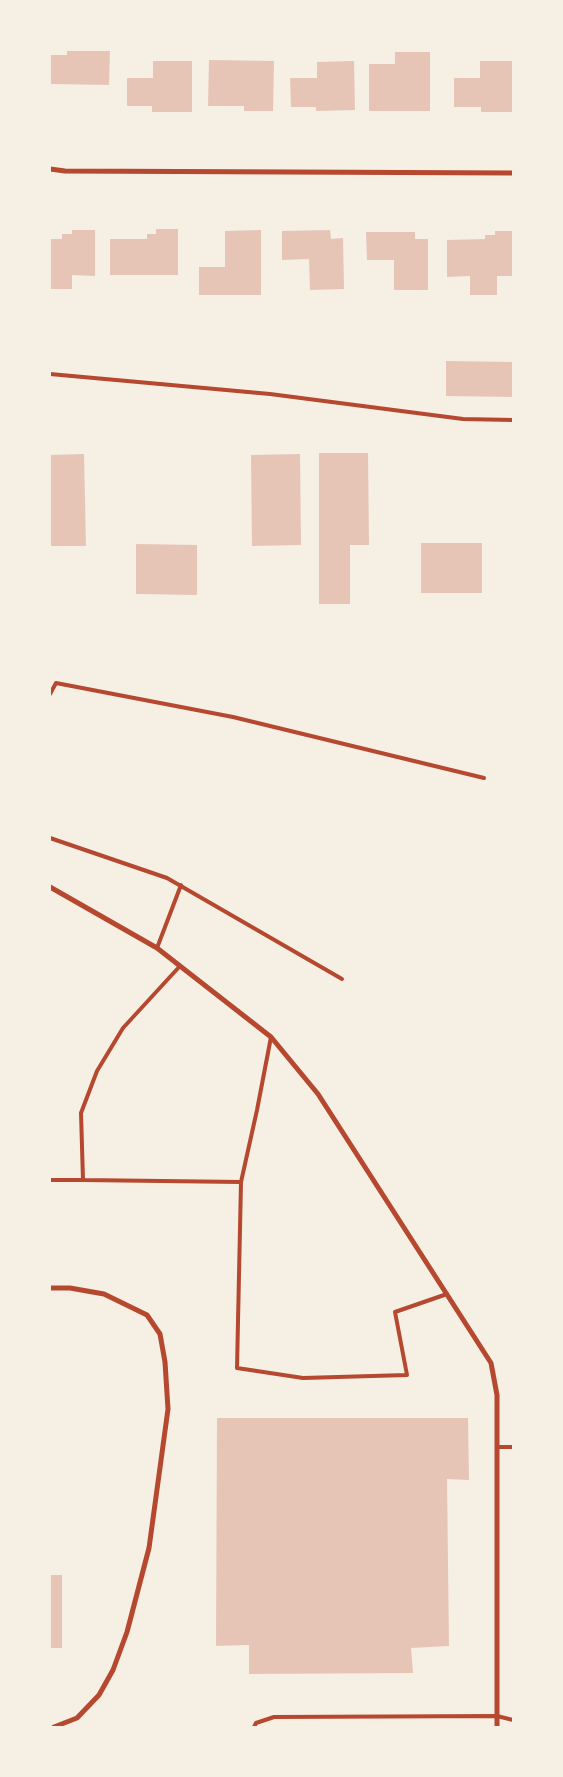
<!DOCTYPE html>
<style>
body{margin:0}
#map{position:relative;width:563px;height:1777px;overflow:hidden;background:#f6efe4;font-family:"Libre Baskerville",serif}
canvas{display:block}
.frame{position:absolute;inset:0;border:51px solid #f6efe4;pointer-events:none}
</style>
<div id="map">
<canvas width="563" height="1777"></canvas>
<div class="frame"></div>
</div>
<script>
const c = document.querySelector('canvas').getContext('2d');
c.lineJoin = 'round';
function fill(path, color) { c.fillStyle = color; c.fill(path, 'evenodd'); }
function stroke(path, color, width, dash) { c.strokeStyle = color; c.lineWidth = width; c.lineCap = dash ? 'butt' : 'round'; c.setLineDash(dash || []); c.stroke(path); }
fill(new Path2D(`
 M 67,50 L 110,50 L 109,85 L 50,84 L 50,55 L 67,55 Z
 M 395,52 L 430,52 L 430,111 L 369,111 L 369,64 L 395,64 Z
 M 209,60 L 274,61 L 273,111 L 244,111 L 244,106 L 208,106 Z
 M 153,61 L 192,61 L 192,112 L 152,112 L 152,106 L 127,106 L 127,78 L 153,78 Z
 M 354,61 L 355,110 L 316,111 L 316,107 L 291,107 L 290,78 L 317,78 L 317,62 Z
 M 480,61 L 513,61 L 513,112 L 481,112 L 481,107 L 454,107 L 454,78 L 480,78 Z
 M 156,229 L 178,229 L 178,275 L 110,275 L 110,239 L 147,239 L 147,234 L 156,234 Z
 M 72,230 L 95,230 L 95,276 L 72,275 L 72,289 L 50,289 L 50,239 L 62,239 L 62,234 L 72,234 Z
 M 261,230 L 261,295 L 199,295 L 199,267 L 225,267 L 225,231 Z
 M 330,230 L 331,239 L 343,238 L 344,289 L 310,290 L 309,259 L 282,260 L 282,231 Z
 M 495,231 L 513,231 L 513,276 L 497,276 L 497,295 L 470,295 L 470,276 L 447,277 L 447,240 L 485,239 L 485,235 L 495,235 Z
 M 366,232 L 415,232 L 415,239 L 428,239 L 428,290 L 394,290 L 394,260 L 367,260 Z
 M 446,361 L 513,362 L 513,397 L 446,396 Z
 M 319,453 L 368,453 L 369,545 L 350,545 L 350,604 L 319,604 Z
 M 84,454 L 86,546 L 50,546 L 50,455 Z
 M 300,454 L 301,545 L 252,546 L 251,455 Z
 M 421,543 L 482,543 L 482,593 L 421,593 Z
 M 136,544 L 197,545 L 197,595 L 136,594 Z
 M 217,1418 L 468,1418 L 469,1480 L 447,1479 L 449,1646 L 411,1648 L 413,1673 L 249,1674 L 249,1645 L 216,1646 Z
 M 50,1575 L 62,1575 L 62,1648 L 50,1648 Z`), '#e6c5b7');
stroke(new Path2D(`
 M 50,374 L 270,394 L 463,419 L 513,420
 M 50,694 L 56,683 L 233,717 L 484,778
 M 50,838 L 167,878 L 342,979
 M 157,948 L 181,885
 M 50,1180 L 83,1180 L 81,1113 L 97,1071 L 123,1028 L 180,966
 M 83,1180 L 241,1182 L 237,1368 L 303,1378 L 407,1375 L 395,1312 L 447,1294
 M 241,1182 L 257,1110 L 271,1037
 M 497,1447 L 513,1447
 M 254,1727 L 256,1723 L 274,1717 L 497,1716 L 513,1720`), '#b5482f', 4);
stroke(new Path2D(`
 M 50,169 L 65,171 L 513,173
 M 50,887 L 157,948 L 271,1037 L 318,1094 L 491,1363 L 497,1395 L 497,1727
 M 50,1288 L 70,1288 L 104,1294 L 147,1315 L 160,1334 L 165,1362 L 168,1409 L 149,1548 L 127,1632 L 113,1670 L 99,1695 L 77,1718 L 54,1727`), '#b5482f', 5);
</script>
